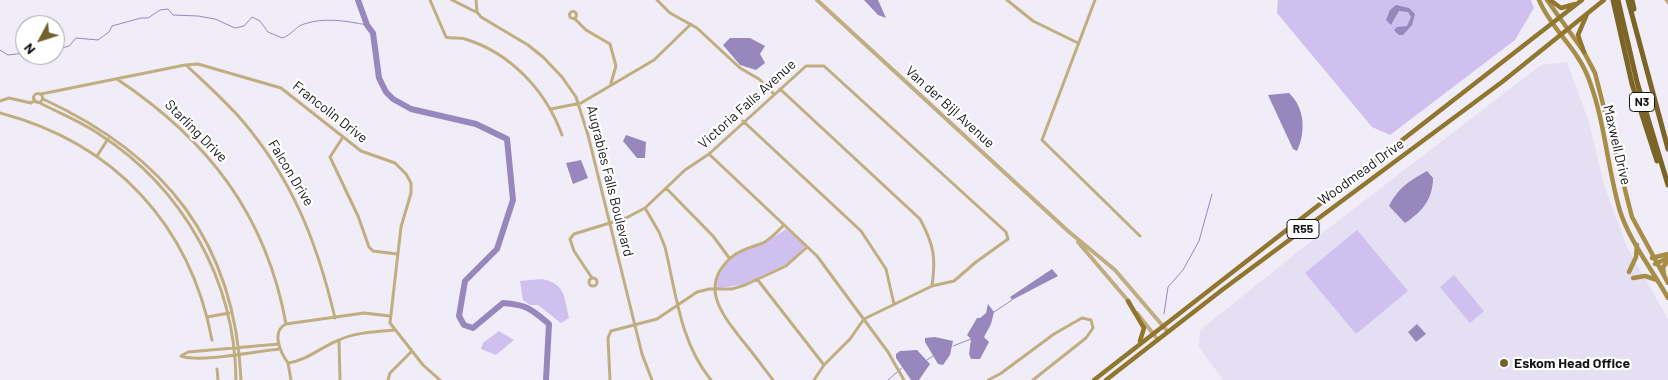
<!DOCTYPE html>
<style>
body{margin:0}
#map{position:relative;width:1668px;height:380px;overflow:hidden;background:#f0edf9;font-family:Barlow,sans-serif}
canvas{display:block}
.north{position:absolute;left:15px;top:15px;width:50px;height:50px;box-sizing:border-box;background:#fff;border:1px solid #a1a1a3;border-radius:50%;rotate:230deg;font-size:14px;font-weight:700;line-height:20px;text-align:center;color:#151418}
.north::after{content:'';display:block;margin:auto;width:18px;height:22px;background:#74612f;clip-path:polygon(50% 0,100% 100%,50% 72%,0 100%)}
</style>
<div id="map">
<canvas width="1668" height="380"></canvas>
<div class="north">N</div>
</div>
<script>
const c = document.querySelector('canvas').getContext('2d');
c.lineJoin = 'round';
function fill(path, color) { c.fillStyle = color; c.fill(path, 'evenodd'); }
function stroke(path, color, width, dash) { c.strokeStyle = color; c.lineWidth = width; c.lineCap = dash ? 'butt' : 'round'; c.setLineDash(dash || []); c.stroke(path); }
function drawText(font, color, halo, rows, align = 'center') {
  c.font = font + ' Barlow,sans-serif'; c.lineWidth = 4.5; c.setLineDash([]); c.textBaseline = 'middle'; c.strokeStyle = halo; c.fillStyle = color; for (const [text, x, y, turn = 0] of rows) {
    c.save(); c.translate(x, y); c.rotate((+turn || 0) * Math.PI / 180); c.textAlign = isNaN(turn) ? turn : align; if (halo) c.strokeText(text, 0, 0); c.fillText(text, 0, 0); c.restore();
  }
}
fill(new Path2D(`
 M 1567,62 L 1589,122 L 1604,185 L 1627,247 L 1668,319 L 1668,380 L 1223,380 L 1199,347 L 1200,330 L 1295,254 L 1541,65 Z`), '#e4dff2');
fill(new Path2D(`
 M 1278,0 L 1531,0 L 1534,8 L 1515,40 L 1390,135 L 1372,127 L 1277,13 Z
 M 786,229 L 805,246 L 789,263 L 744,284 L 715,289 C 725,247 757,251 786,229 Z
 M 1357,230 L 1408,291 L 1356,334 L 1305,273 Z
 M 1454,275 L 1484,311 L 1470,323 L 1440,287 Z
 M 542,279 C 566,284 564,297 569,318 L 561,323 L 538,305 L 530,305 L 523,300 L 520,281 Z
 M 499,331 L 514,340 L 496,355 L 481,349 L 483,343 Z`), '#cfc0f0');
fill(new Path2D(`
 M 864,0 L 878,0 L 886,18 L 878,15 Z
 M 1396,5 L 1409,8 L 1415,14 L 1412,25 L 1403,35 L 1399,35 L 1394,30 L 1397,27 L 1407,26 L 1411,17 L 1408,12 L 1399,11 L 1391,25 L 1386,20 L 1390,10 Z
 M 730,38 L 750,38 L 765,46 L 760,54 L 765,63 L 756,70 L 740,65 L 723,45 Z
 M 1289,93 C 1305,108 1306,132 1297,151 L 1293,149 L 1268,95 Z
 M 626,135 L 646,142 L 645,158 L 637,158 L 623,141 Z
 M 581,160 L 588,178 L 573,184 L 566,163 Z
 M 1427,171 L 1433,178 C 1433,199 1422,212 1405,223 L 1389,206 C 1397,189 1410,180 1427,171 Z
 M 1052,269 L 1058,276 L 1012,300 L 1010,297 Z
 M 988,304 L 994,312 L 991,324 L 984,337 L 989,342 L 980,359 L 971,359 L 969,354 L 971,339 L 967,335 L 977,318 L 980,318 L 986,313 Z
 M 1417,324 L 1426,334 L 1416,342 L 1408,332 Z
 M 935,337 L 953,341 L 950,355 L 943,365 L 938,364 L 925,342 L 925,338 Z
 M 917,350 L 930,364 L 919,380 L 911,380 L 896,358 L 896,354 L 900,351 Z`), '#9887bd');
stroke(new Path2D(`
 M 0,50 L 8,55 L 25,53
 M 55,50 L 69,46 L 76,38 L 98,40 L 109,32 L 112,26 L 141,18 L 148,18 L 160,10 L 168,9 L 173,15 L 198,16 L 215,19 L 235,28 L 244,26 L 252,17 L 260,21 L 268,32 L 282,38 C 292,35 296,26 304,24 C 325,17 346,21 367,25
 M 994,312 L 1012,300
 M 1164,314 L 1168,287 L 1183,270 L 1199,241 L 1212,194
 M 953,346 L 971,339
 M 927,360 L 933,356
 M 888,380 L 902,368`), '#9887bd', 1);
stroke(new Path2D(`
 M 358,0 L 367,25 L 373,33 L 379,78 L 386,92 L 393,99 L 411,109 L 476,124 L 507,139 L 513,200 L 497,249 L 465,281 L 459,316 L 464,325 L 473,328 L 503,303 C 528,305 531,309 549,324 L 546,380`), '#9887bd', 6);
stroke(new Path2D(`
 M 430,0 L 446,37 C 452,39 459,37 465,39 C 511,53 546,91 562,135
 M 452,0 L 476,12
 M 476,0 L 477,12 L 481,17 L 528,45 L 543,57 L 562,77 L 576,97 L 588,135 L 642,354 L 652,380
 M 657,0 L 670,13 L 697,28 L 740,68 L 759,79 L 774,94
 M 1007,0 L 1033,21 L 1078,43
 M 1095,0 L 1042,140 L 1140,236
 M 1666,0 L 1668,3
 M569.5 15a3.5 3.5 0 1 1 7 0a3.5 3.5 0 1 1-7 0Z
 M 575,19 L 586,30 L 610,44 L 616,66 L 611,83
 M 186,65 C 204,82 223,99 240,118 C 292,178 317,242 335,318
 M 117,79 C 208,140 266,214 286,324
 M 780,89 L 920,219 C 934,245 936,257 932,286
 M33.5 98a4.5 4.5 0 1 1 9 0a4.5 4.5 0 1 1-9 0Z
 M 41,94 L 185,65 L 198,64 L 281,88 L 361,151 L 395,163 L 406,174 L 411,183 L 411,193 L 401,227 L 390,323 L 423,365 L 440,380
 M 43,99 C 165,155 235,242 241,380
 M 0,101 L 9,98 L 31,103 L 35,100
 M 38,102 C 59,113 80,121 99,134 C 183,188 235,280 236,380
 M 551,109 L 581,103 L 654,60 L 691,24
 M 0,113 C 114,143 190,224 212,340
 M 743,121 L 861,231 L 886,269 L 894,304
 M 343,137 L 330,157 L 358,216 L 369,247 L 373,251 L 397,254
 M 709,154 L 817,256 L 888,352 L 904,380
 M 97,156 L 108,139
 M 666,188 L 713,236 L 730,259
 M 645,208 L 659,232 L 665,247 C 676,293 680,342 711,380
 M589 282a4 4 0 1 1 8 0a4 4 0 1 1-8 0Z
 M 592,278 L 574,251 L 570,239 L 574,234 L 626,218 L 645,208 L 685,170 L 709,154 L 806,66 L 824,66 L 1006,232 L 1008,239 L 976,262 L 954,281 L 932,286 L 864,319 L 850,339 L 824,365 L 814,380
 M 757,279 L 824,365
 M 390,316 L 364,313 L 286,324 C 271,331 280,352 288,363 C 308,360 321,347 339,340 C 356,332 376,332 394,330
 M 207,317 L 229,313
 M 339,340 L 340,380
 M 279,344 L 188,352 L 181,356 C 200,363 257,351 280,349
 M 288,363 L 291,380
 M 217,369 L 218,380
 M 388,380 L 390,373 L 412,351
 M 610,380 L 608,338 L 611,331 L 657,319 L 697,292 L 709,289 L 732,289 L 745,285 L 786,266 L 807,247
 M 773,380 C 763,367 753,353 742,340 C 722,314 698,286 732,257 C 741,249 753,247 763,243 C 771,239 778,231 784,225
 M 988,380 L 1000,374 L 1054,334 L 1082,318 L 1091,320 L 1093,328 L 1086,338 L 1033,380`), '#c0ae81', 3);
stroke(new Path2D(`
 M 817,0 L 1068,231 L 1115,270 L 1168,332
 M 1078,242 L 1130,303
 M 1137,313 L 1158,340`), '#c0ae81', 4);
stroke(new Path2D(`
 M 1539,0 C 1551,29 1577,48 1588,77 C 1605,120 1607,167 1620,211 C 1630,242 1652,269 1668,298
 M 1547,0 L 1584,52 L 1595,73 L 1632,217 L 1668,283
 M 1652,258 L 1668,254
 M 1655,264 L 1668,258
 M 1629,272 L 1636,257 L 1637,245
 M 1664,275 L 1663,267 L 1668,261
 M 1633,278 L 1645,276 L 1657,280`), '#a88d46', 4.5);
stroke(new Path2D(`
 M 1550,0 L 1561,8 L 1575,4
 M 1584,52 L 1578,35 L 1587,14
 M 1128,301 L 1144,328 L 1140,341
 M 1094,380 L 1582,0
 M 1106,380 L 1222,290 L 1502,82 L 1604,0`), '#91762e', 4.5);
stroke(new Path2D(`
 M 1613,0 L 1632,84 L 1657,161
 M 1618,0 L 1637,82 L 1668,185
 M 1628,0 L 1668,149
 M 1632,0 L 1634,9`), '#7b6426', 5);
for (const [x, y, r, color] of [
 [1504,363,5,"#74612f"]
]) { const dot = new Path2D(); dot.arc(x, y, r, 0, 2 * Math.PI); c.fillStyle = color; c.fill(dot); stroke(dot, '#fff', 2); }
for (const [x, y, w] of [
 [1642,102,25],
 [1303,229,32]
]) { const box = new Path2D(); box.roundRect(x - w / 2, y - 9.5, w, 19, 4); c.fillStyle = '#fff'; c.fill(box); stroke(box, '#151418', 1); }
drawText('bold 12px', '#151418', null, [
 ["N3",1642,102],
 ["R55",1303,229]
]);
drawText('14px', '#151418', '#fff', [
 ["Victoria Falls Avenue",747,104,-42],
 ["Van der Bijl Avenue",950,107,42],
 ["Francolin Drive",330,112,38],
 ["Starling Drive",196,131,45],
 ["Maxwell Drive",1617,145,77],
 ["Woodmead Drive",1361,172,-36],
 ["Falcon Drive",291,173,59],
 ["Augrabies Falls Boulevard",610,181,76]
]);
drawText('bold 14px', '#151418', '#fff', [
 ["Eskom Head Office",1514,363]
], 'left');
</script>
